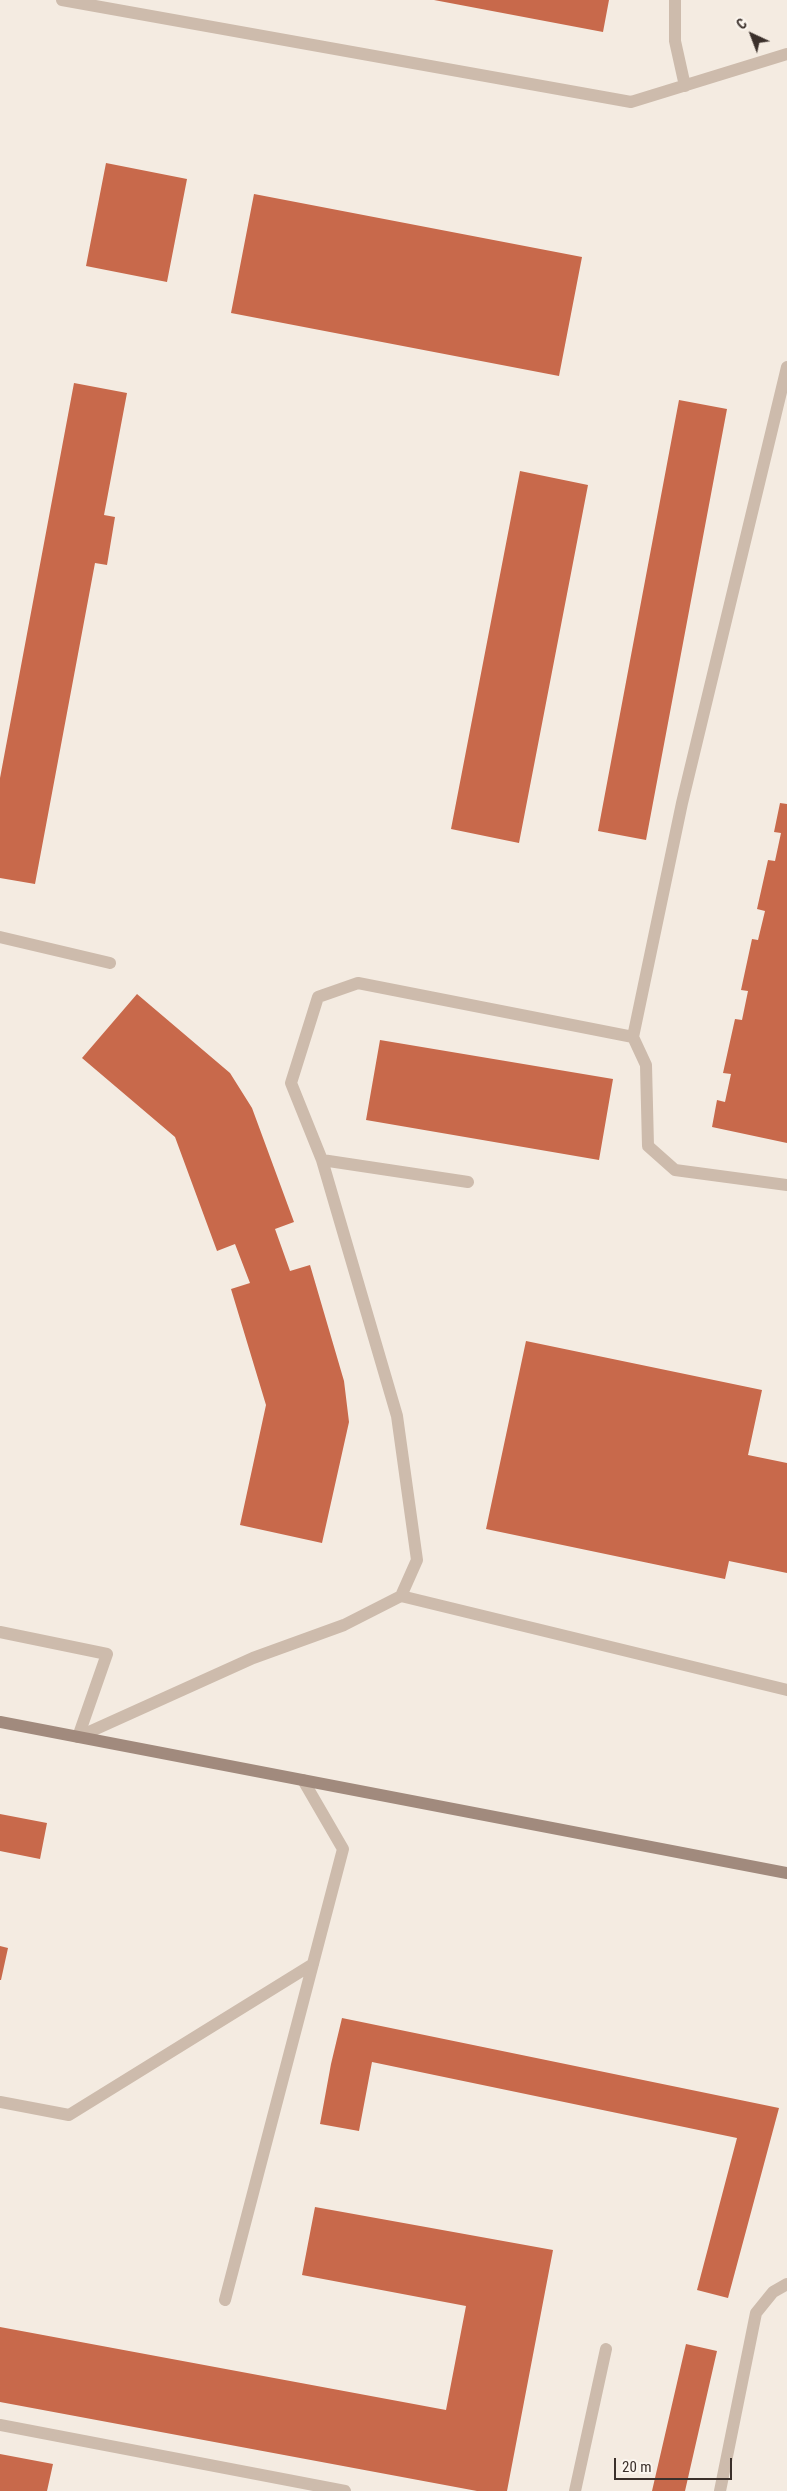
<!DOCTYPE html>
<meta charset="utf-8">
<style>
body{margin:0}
#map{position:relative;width:787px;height:2491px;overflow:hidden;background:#f4ebe1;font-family:"Roboto Condensed",sans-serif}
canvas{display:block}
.north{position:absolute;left:727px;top:10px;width:50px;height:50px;-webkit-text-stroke:4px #fbf5ee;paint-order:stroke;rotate:317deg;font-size:14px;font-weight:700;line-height:20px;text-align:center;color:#3b302b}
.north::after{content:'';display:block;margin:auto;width:18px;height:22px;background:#3b302b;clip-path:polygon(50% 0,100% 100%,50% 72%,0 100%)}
.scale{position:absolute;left:614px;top:2458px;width:118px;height:22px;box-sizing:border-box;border:2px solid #3b302b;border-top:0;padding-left:6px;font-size:15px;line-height:18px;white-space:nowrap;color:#3b302b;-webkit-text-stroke:4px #fbf5ee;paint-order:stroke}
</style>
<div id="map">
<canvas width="787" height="2491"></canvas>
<div class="north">С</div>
<div class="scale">20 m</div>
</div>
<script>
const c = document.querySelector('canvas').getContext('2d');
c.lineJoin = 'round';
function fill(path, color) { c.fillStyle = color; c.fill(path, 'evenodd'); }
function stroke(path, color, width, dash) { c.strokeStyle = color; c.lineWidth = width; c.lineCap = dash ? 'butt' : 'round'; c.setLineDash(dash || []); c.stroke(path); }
fill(new Path2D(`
 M 434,0 L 609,0 L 603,32 Z
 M 106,163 L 187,179 L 167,282 L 86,266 Z
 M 254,194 L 582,257 L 559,376 L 231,313 Z
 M 74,383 L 127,393 L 104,515 L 115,517 L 107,565 L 95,563 L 35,884 L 0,878 L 0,778 Z
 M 679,400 L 727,409 L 646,840 L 598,831 Z
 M 520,471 L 588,485 L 519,843 L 451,829 Z
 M 780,803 L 787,804 L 787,1143 L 712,1127 L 717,1100 L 725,1102 L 731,1074 L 723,1073 L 735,1019 L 742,1020 L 748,991 L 741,990 L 752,939 L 758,940 L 765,911 L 757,909 L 768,860 L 775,861 L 781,833 L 774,832 Z
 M 137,994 L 230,1073 L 252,1108 L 294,1222 L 275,1229 L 290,1271 L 310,1265 L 344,1381 L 349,1422 L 322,1543 L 240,1525 L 266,1405 L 231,1289 L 250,1283 L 235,1244 L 217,1251 L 175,1137 L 82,1058 Z
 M 380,1040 L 613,1079 L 599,1160 L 366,1120 Z
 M 526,1341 L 762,1390 L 748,1455 L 787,1463 L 787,1573 L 729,1561 L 725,1579 L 486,1529 Z
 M 0,1814 L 47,1823 L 40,1859 L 0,1851 Z
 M 0,1946 L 8,1948 L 1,1980 L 0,1980 Z
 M 342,2018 L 779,2108 L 728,2298 L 697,2290 L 737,2138 L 372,2062 L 359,2131 L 320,2124 L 331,2064 Z
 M 315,2207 L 553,2250 L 507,2491 L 477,2491 L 0,2402 L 0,2327 L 446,2410 L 466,2306 L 302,2275 Z
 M 686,2344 L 717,2351 L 685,2491 L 652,2491 Z
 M 0,2454 L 53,2464 L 47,2491 L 0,2491 Z`), '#c8694b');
stroke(new Path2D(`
 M 62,0 L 631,102 L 787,54
 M 675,0 L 675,41 L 685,86
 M 0,937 L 110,963
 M 633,1037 L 682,803 L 787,367
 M 322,1160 L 468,1182
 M 401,1596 L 787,1690
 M 0,1632 L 107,1654 L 78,1737
 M 78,1737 L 253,1658 L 344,1625 L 401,1596 L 417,1560 L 397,1416 L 322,1160 L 291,1083 L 318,997 L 358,983 L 633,1037 L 646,1065 L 648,1146 L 675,1170 L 787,1185
 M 0,2102 L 69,2115 L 313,1964
 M 225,2300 L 343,1849 L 303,1780
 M 0,2425 L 345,2491
 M 575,2491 L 606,2349
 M 720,2491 L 756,2313 L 773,2292 L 787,2284`), '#cdbbac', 12);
stroke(new Path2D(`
 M 0,1722 L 787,1873`), '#a18a7d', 12);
</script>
